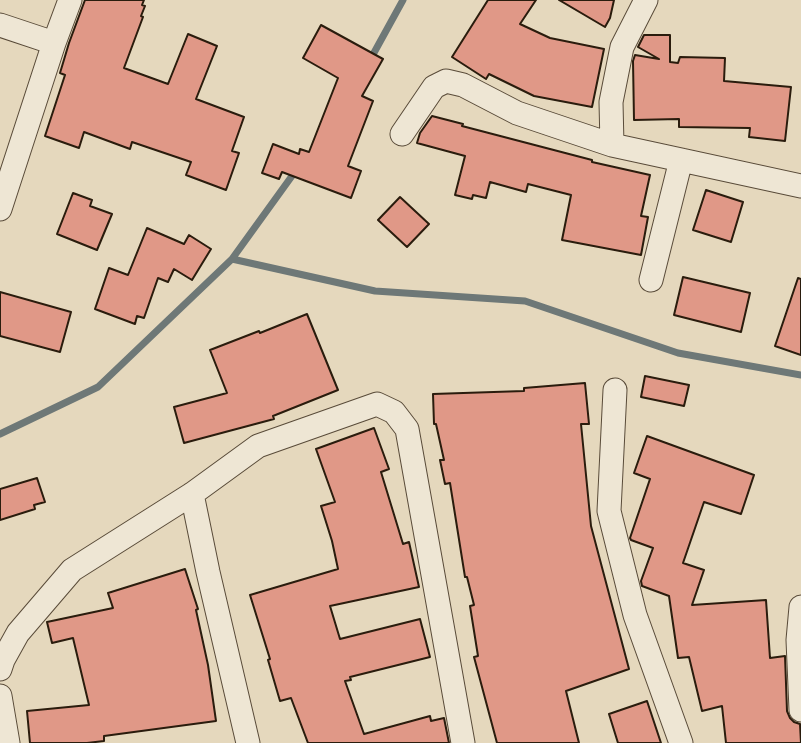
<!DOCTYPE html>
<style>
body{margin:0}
canvas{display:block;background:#e5d8bd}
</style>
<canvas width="801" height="743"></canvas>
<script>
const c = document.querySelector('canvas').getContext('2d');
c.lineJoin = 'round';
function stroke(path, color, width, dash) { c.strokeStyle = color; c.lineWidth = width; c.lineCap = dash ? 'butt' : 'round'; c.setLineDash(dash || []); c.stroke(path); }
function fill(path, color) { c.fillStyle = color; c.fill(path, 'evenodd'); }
stroke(new Path2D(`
 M 370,60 L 403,0
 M 232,259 L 375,291 L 525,301 L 678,353 L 801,375
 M 0,434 L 98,387 L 232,259 L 297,169`), '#6e7877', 7);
const building = new Path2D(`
 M 85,0 L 144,0 L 142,5 L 145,6 L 141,16 L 143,17 L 124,68 L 168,84 L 188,34 L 217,46 L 196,99 L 244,117 L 232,151 L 239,153 L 226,190 L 186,175 L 191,162 L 132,142 L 130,149 L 84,132 L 79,148 L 45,136 L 65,75 L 60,73 L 69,43 Z
 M 488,0 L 536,0 L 520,24 L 550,38 L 604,49 L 592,107 L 534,96 L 489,74 L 486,79 L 452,57 Z
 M 559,0 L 614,0 L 610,18 L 605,27 Z
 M 321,25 L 383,59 L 362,96 L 373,101 L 348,166 L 361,171 L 351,198 L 282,172 L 279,179 L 262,173 L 273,144 L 299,154 L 300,149 L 309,152 L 338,78 L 303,58 Z
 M 644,35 L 670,35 L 670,62 L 678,63 L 680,57 L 725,58 L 724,81 L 791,87 L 785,141 L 749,137 L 750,128 L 679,127 L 679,119 L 634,120 L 633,61 L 635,55 L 659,59 L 638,47 Z
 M 432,116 L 463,124 L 462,126 L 592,160 L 592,162 L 650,175 L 641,216 L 648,217 L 641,255 L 562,240 L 571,195 L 528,184 L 526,192 L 490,182 L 486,198 L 473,195 L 472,199 L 455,195 L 465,156 L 417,143 L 420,133 Z
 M 706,190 L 743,202 L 731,242 L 693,230 Z
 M 73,193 L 92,200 L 90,206 L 112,214 L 97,250 L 57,234 Z
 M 400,197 L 429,224 L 407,247 L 378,220 Z
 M 147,228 L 184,244 L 189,235 L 211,249 L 192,280 L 174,269 L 168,282 L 158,278 L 144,318 L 137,316 L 135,324 L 95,309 L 109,268 L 128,275 Z
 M 683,277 L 750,293 L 741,332 L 674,315 Z
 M 798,278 L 801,279 L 801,355 L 775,346 Z
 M 0,292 L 71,312 L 60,352 L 0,336 Z
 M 307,314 L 338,390 L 273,416 L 274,419 L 184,443 L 174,407 L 227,393 L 210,350 L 259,331 L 260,333 Z
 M 645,376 L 689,385 L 684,406 L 641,397 Z
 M 585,383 L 589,424 L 581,424 L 591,526 L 629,669 L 566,691 L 579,743 L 497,743 L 474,657 L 478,656 L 470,606 L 474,605 L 467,577 L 465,577 L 450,483 L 445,484 L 440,460 L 444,460 L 436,424 L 434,424 L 433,394 L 524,391 L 524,388 Z
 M 374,428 L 389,469 L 381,472 L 403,544 L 409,542 L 419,587 L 330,606 L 340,639 L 420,619 L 430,657 L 350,677 L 351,680 L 345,681 L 364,734 L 430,716 L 431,721 L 444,718 L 449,743 L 308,743 L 291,698 L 280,701 L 268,660 L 270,659 L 250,595 L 338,569 L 332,541 L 321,506 L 335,502 L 316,449 Z
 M 647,436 L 754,475 L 741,514 L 704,502 L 683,563 L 704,570 L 692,605 L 766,600 L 770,658 L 785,656 L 787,711 L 790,718 L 794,722 L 800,724 L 801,743 L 726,743 L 722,706 L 702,711 L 689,657 L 678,658 L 669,596 L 642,586 L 641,581 L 653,548 L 631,540 L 630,538 L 650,479 L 634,473 Z
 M 37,478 L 45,502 L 34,505 L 35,509 L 0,520 L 0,489 Z
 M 185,569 L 198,609 L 196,610 L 208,665 L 216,721 L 104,736 L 104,741 L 87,743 L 30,743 L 27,711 L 89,705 L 73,638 L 52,643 L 47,622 L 113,608 L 108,593 Z
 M 647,701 L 661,743 L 618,743 L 609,714 Z`);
fill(building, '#e09887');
stroke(building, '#2a1c0d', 2);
const street = new Path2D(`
 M 0,25 L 54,43
 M 402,134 L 434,87 L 446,81 L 463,85 L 517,113 L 612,145 L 801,186
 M 612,145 L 611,102 L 622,47 L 646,0
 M 0,209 L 54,43 L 70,0
 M 651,280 L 681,160
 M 615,390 L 609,511 L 635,615 L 681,743
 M 192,494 L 208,572 L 248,743
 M 801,607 L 798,640 L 801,710
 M 0,669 L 3,660 L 18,633 L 72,570 L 192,494 L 258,446 L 377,404 L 394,412 L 407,429 L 463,743
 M 0,696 L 8,743`);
stroke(street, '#594b39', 25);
stroke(street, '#eee6d4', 23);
</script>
